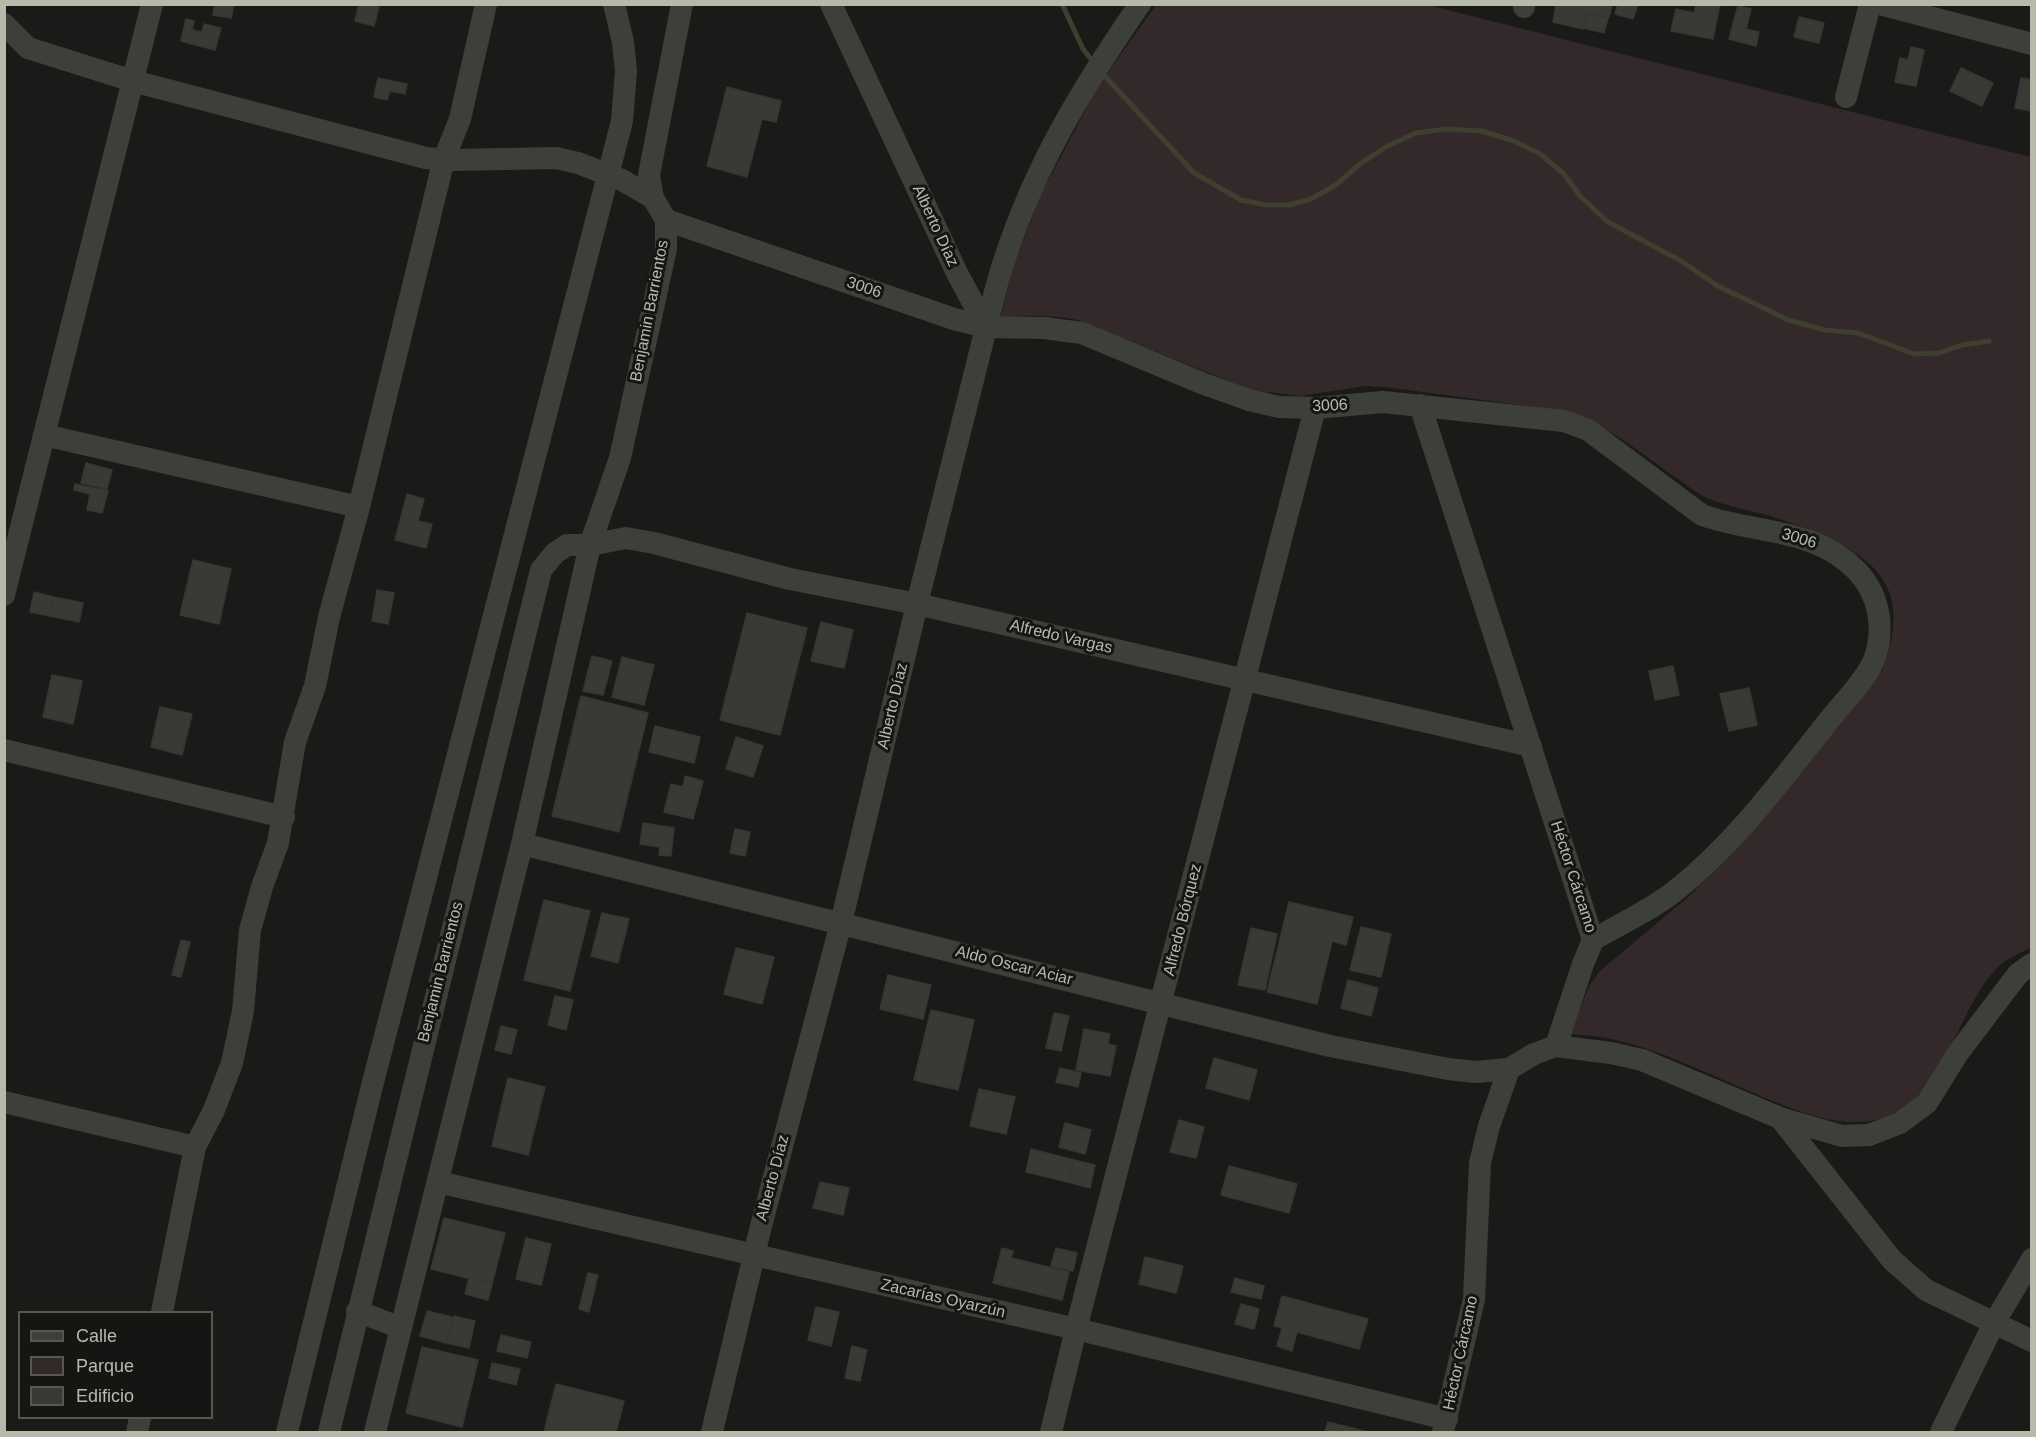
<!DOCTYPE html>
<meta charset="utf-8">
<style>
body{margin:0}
#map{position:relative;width:2036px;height:1437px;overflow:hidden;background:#1a1b19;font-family:Arial,sans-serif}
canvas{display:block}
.frame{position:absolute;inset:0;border:6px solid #b6baab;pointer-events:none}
.legend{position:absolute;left:18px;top:1311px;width:195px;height:108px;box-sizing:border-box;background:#151614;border:2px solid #555850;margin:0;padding:8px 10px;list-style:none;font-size:18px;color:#b6baab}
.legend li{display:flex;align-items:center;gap:12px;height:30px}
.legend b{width:30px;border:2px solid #555850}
</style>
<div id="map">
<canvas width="2036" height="1437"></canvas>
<div class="frame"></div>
<ul class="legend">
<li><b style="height:8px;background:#3d403a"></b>Calle</li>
<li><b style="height:16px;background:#33292b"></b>Parque</li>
<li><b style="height:16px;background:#383a36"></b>Edificio</li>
</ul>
</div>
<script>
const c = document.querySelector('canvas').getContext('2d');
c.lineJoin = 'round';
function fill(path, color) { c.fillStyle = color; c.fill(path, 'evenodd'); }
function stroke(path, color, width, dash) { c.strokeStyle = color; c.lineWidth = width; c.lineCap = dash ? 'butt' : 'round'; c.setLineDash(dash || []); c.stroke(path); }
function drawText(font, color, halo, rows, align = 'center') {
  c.font = font + ' Arial,sans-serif'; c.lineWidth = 6; c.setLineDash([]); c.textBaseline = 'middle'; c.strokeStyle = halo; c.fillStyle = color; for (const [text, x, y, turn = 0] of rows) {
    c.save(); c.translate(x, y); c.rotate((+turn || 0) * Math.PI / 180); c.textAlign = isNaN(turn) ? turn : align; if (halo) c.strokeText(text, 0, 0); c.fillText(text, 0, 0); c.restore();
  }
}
fill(new Path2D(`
 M 1156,5 L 1428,5 L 2031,157 L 2031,948 C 2019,953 2005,959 1996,969 C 1963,1004 1950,1068 1914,1100 C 1867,1142 1806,1115 1756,1094 C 1726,1081 1697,1068 1667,1056 C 1636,1044 1604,1035 1570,1034 L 1589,986 L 1600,971 L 1687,898 L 1720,866 L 1882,671 C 1909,600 1889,564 1821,535 C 1805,528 1787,521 1770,516 C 1748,510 1726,506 1705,497 C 1695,492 1687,485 1678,479 C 1650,460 1622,436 1591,422 C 1562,409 1529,406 1498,402 C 1460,397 1423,392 1385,387 L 1365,386 L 1300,396 L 1251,390 L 1078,320 C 1052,315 1028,315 1001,317 L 1011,273 L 1041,194 L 1098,86 Z`), '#33292b');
stroke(new Path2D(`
 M 1062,4 L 1083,49 L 1094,63
 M 1102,73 L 1194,173 L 1241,200 L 1266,205 L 1289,205 L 1311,199 L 1337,184 L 1360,164 L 1386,147 L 1416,133 L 1446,129 L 1482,131 L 1511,140 L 1539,153 L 1563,173 L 1581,197 L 1608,222 L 1683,262 L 1716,285 L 1788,320 L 1825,330 L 1858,333 L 1914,354 L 1939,353 L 1962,345 L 1989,341`), '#3e3f2f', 5);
const building = new Path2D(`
 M 215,4 L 234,4 L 231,18 L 213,15 Z
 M 359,4 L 379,7 L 374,26 L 355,21 Z
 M 1565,4 L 1612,4 L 1609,17 L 1587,12 L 1583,29 L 1553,22 L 1556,5 L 1564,7 Z
 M 1618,4 L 1638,4 L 1633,19 L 1615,14 Z
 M 1696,4 L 1720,4 L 1713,39 L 1671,31 L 1676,9 L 1694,13 Z
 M 1738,6 L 1751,9 L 1746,29 L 1759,32 L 1756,46 L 1729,39 Z
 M 1587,13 L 1608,18 L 1604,33 L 1584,28 Z
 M 1799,17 L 1824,23 L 1819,43 L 1794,37 Z
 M 186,19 L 194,21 L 192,30 L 202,32 L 204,24 L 221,28 L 215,50 L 181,41 Z
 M 1911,47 L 1924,50 L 1916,86 L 1895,82 L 1900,58 L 1908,60 Z
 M 1961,68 L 1993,83 L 1982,106 L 1950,91 Z
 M 378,78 L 407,84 L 405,94 L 390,91 L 387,100 L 374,97 Z
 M 2021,78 L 2032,80 L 2032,111 L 2015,108 Z
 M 727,87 L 781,101 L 776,122 L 762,119 L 747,177 L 707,166 Z
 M 86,463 L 112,470 L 107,489 L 81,483 Z
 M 75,484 L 108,491 L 102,513 L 87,510 L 90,494 L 74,490 Z
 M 407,494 L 424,499 L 418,521 L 432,524 L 426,548 L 395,540 Z
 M 193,560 L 231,569 L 219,624 L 180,615 Z
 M 377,590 L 394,593 L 388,624 L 372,621 Z
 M 34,592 L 54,597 L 50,616 L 30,612 Z
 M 54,597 L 83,603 L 79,622 L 50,616 Z
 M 747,613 L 807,628 L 780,735 L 720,720 Z
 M 821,622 L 853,630 L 844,668 L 811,661 Z
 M 592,656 L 612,661 L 603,695 L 583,691 Z
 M 622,657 L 654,665 L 644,705 L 612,697 Z
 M 1673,666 L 1679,695 L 1655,700 L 1649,671 Z
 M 52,675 L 82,681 L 73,724 L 43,717 Z
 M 1749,688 L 1757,725 L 1729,731 L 1720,694 Z
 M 581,696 L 648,713 L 619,832 L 552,816 Z
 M 160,707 L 192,714 L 182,755 L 151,747 Z
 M 655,726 L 700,737 L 694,763 L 649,752 Z
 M 736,737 L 763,746 L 753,777 L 726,769 Z
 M 685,776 L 703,781 L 693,819 L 664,812 L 671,784 L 683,787 Z
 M 643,823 L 674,828 L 671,856 L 659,855 L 660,847 L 640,844 Z
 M 735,829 L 750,832 L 745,856 L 730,853 Z
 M 544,900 L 590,911 L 570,991 L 524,980 Z
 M 1289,902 L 1353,917 L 1346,945 L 1332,941 L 1317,1004 L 1267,992 Z
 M 602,913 L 629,919 L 618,963 L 591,956 Z
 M 1361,927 L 1391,934 L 1381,977 L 1350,970 Z
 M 1251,928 L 1277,934 L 1265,990 L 1238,985 Z
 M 181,940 L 190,942 L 181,977 L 172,975 Z
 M 736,948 L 774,957 L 762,1004 L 724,994 Z
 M 888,975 L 931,985 L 923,1019 L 880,1009 Z
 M 1348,980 L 1378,988 L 1371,1016 L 1341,1008 Z
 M 555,996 L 573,1000 L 566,1030 L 548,1025 Z
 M 931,1010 L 974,1020 L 958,1090 L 914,1080 Z
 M 1054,1013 L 1069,1016 L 1061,1051 L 1046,1048 Z
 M 501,1026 L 517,1030 L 511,1054 L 495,1050 Z
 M 1084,1029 L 1110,1034 L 1108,1044 L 1116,1046 L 1110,1076 L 1076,1070 Z
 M 1214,1058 L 1257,1070 L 1249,1100 L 1206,1088 Z
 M 1060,1068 L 1081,1073 L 1078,1087 L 1056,1082 Z
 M 508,1078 L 545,1087 L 528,1155 L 492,1146 Z
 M 979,1089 L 1015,1097 L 1006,1134 L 970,1126 Z
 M 1179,1120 L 1204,1127 L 1196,1158 L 1170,1152 Z
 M 1065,1123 L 1091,1130 L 1085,1154 L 1059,1147 Z
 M 1031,1149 L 1074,1160 L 1068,1182 L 1026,1172 Z
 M 1074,1160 L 1095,1165 L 1090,1188 L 1068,1182 Z
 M 1229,1166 L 1297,1184 L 1289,1213 L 1221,1195 Z
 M 820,1182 L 849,1188 L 843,1215 L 813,1208 Z
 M 444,1218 L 505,1233 L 492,1284 L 431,1269 Z
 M 526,1238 L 551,1244 L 541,1285 L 516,1279 Z
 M 1002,1248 L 1013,1251 L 1011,1258 L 1069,1272 L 1062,1300 L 993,1283 Z
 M 1056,1248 L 1077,1253 L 1073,1271 L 1051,1266 Z
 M 1145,1257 L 1183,1266 L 1176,1293 L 1139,1284 Z
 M 588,1273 L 598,1275 L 589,1312 L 579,1309 Z
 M 469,1278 L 492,1284 L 488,1300 L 465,1294 Z
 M 1235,1278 L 1264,1286 L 1261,1299 L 1231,1292 Z
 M 1282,1296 L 1368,1319 L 1359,1349 L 1297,1332 L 1292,1351 L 1277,1346 L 1282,1328 L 1274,1326 Z
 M 1241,1304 L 1259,1309 L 1254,1329 L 1235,1324 Z
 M 816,1307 L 839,1312 L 831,1346 L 808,1340 Z
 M 427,1311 L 452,1317 L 446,1343 L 420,1336 Z
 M 454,1316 L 475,1321 L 469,1348 L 447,1343 Z
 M 501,1335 L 531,1342 L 527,1358 L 497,1351 Z
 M 852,1346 L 867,1350 L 860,1381 L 845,1378 Z
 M 422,1347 L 478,1360 L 462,1427 L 406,1413 Z
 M 492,1363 L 520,1369 L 516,1385 L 489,1378 Z
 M 556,1384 L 624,1401 L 616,1432 L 544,1432 Z
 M 1328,1422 L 1368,1432 L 1325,1432 Z`);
fill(building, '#383a36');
stroke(building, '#343733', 1.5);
stroke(new Path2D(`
 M 831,4 L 957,273 L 986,327
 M 1880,4 L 2032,44
 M 1524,7 L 1524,4
 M 4,24 L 28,48 L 133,81 L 426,158 L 453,160 L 556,158 L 578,163 L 622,180 L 653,198
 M 1846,97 L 1870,4
 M 666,220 L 954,319 L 986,327 L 1044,328 L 1082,333 L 1204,384 L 1249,400 L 1279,407 L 1315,408 L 1383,402 L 1564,421 L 1588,430 L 1702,515 C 1755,534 1815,527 1857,571 C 1880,595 1885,630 1874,660 C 1867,678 1843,703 1830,719 C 1783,778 1736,843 1675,891 C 1651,910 1620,924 1593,940
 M 1420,405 L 1593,940 L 1583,964 L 1556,1046
 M 44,435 L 359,507
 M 4,595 L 152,4
 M 4,750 L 284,817
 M 522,844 L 1330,1046 L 1448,1069 L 1476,1072 L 1509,1069
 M 4,1102 L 195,1147
 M 1780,1118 L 1892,1260 L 1926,1290 L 2032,1341
 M 438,1182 L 1076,1329 L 1447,1419
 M 357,1311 L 401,1328
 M 162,1312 L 195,1147 L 214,1110 L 232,1063 L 243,1011 L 250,930 L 262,887 L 278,843 L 295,742 L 315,686 L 329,617 L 359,507 L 444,159 L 460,119 L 486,4
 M 137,1432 L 140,1418
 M 287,1432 L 371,1090 L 622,121 L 626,71 L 623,42 L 614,4
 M 329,1432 L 541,570 L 555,553 L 567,545 L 590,545 L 626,538 L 654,543 L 790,579 L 917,604 L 1531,746
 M 375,1432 L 522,844 L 590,545 L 620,458 L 666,249 L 666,220 L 653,198 L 649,175 L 682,4
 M 712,1432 L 760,1230 L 841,923 L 917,604 L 997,284 C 1028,177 1077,95 1140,4
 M 1051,1432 L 1076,1329 L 1315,408
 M 1443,1432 L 1474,1299 L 1480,1163 L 1489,1126 L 1509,1069 L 1534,1054 L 1556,1046 L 1611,1053 L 1642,1060 L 1780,1118 L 1842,1136 L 1869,1135 L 1900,1123 L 1927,1103 L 1958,1053 L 2018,974 L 2032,964
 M 1941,1432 L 1994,1323 L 2032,1259`), '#3d403a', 22);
drawText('16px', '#b6baab', '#151614', [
 ["Alberto Díaz",935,226,65],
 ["3006",864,288,19],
 ["Benjamin Barrientos",650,311,-79],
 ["3006",1330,406,-3],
 ["3006",1799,539,17],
 ["Alfredo Vargas",1061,637,13],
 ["Alberto Díaz",893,706,-77],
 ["Héctor Cárcamo",1573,877,72],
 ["Alfredo Bórquez",1183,920,-76],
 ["Aldo Oscar Aciar",1014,966,14],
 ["Benjamin Barrientos",441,972,-76],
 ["Alberto Díaz",773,1178,-75],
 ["Zacarías Oyarzún",943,1299,13],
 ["Héctor Cárcamo",1461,1353,-78]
]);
</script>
